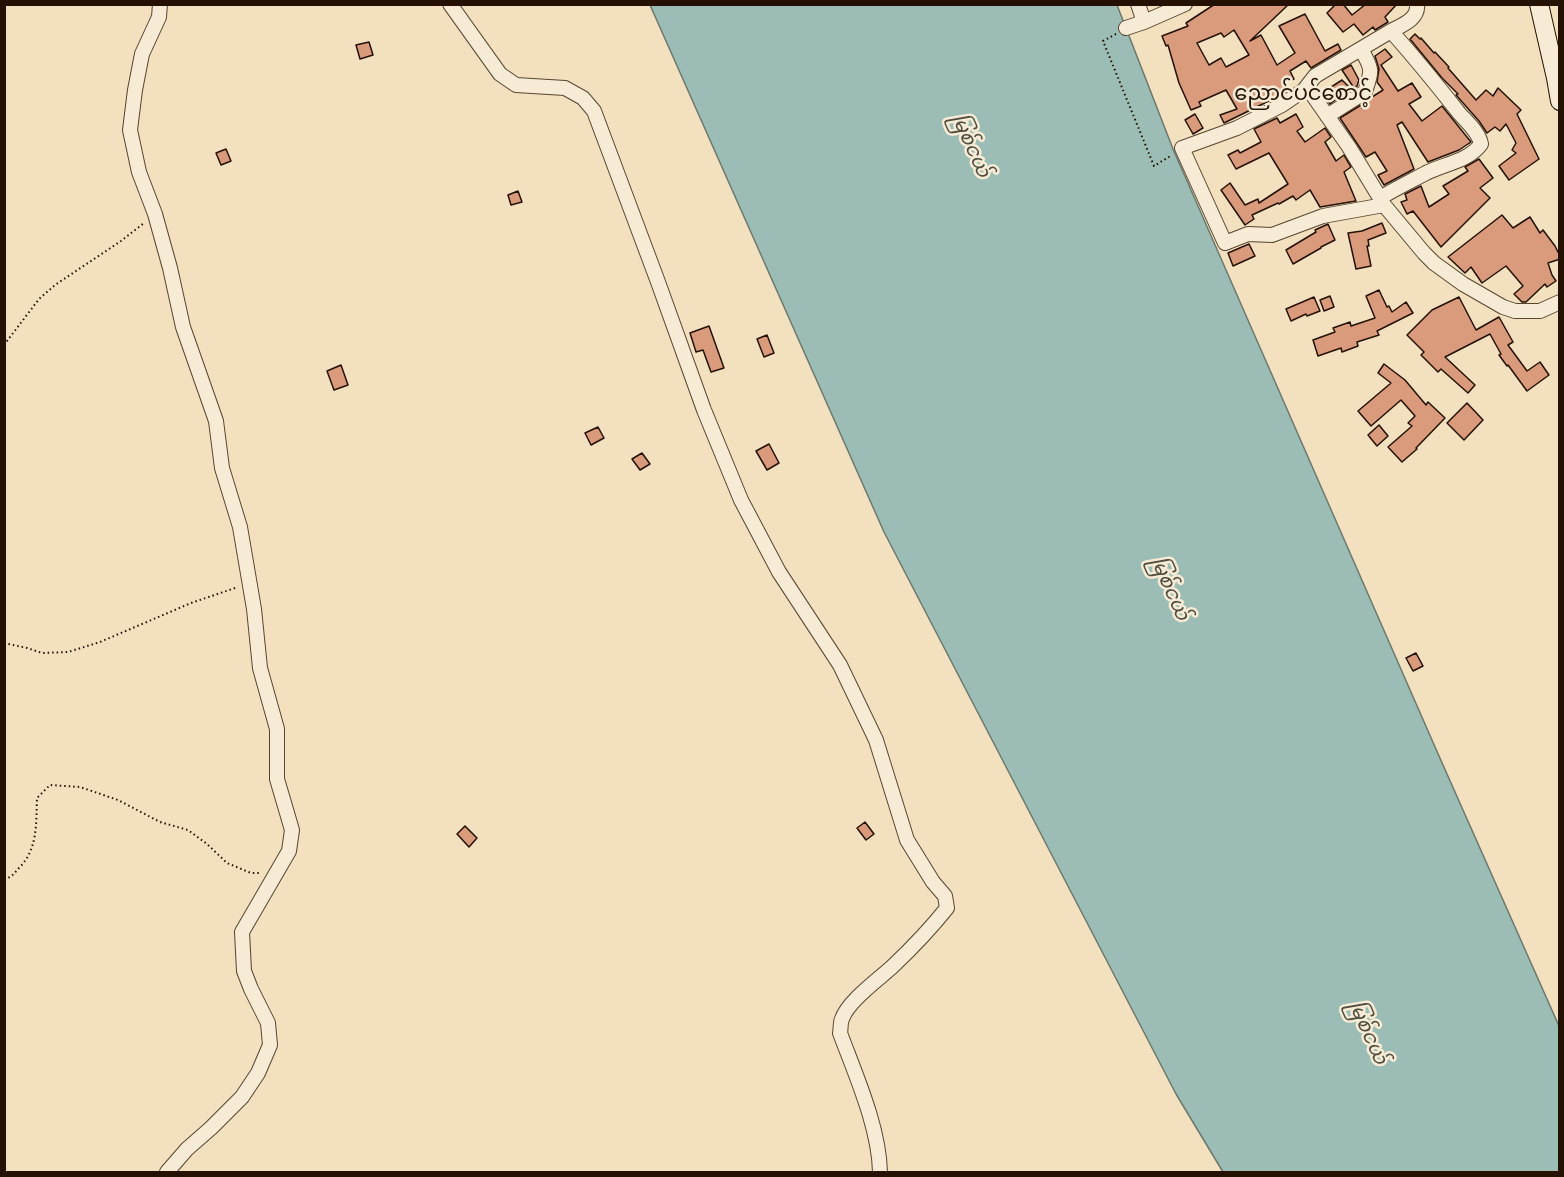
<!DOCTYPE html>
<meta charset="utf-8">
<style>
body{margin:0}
#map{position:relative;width:1564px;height:1177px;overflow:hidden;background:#f2e0be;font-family:"IM FELL Great Primer",serif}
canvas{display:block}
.frame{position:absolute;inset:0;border:6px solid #251101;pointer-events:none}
</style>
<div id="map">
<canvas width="1564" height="1177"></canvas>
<div class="frame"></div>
</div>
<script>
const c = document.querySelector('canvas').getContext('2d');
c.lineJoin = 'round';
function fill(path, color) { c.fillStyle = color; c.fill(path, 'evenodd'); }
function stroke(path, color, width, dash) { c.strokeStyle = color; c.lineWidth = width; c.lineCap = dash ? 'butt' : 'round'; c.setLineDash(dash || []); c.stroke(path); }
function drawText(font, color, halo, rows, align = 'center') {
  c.font = font + ' "IM FELL Great Primer","Noto Sans Myanmar",serif'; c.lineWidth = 5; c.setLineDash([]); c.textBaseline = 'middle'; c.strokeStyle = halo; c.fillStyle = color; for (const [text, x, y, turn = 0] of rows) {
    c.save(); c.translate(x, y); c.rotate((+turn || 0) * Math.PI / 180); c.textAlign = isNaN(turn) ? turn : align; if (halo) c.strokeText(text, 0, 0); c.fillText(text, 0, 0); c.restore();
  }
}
const water = new Path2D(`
 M 650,5 L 1117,5 L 1173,149 L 1439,756 L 1559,1026 L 1559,1172 L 1223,1172 L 1176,1094 L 884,532 Z`);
fill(water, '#9bbdb5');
stroke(water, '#6c786d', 1.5);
const building = new Path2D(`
 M 1215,4 L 1289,4 L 1250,41 L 1261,35 L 1277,65 L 1295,53 L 1279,26 L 1305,14 L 1325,51 L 1338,44 L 1341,50 L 1311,68 L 1306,61 L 1290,71 L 1294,79 L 1284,83 L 1289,90 L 1277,97 L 1224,123 L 1220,115 L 1237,109 L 1226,90 L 1199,102 L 1201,106 L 1191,110 L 1179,83 L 1168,45 L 1166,46 L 1162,36 L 1188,26 L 1186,23 ZM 1234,30 L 1249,55 L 1226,67 L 1221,58 L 1209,65 L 1197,43 L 1221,33 L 1224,37 Z
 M 1336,4 L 1343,4 L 1352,15 L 1366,4 L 1397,4 L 1385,17 L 1388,22 L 1375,30 L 1373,27 L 1363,35 L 1354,24 L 1343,32 L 1327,13 Z
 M 1415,34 L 1420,39 L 1421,38 L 1434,53 L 1435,52 L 1449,67 L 1448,68 L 1476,100 L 1486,90 L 1493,96 L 1498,88 L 1521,110 L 1517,114 L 1539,159 L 1509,180 L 1499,166 L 1516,153 L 1512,150 L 1516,143 L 1506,124 L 1500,131 L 1495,127 L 1487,133 L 1479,121 L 1456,95 L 1458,94 L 1442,78 L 1410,39 Z
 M 369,42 L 373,55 L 360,59 L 356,45 Z
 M 1385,49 L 1392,57 L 1381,65 L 1398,91 L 1412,83 L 1421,97 L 1409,104 L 1422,121 L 1442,106 L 1471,142 L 1459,150 L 1428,162 L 1402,122 L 1397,125 L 1414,169 L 1384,185 L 1378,175 L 1387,171 L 1375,152 L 1366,157 L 1340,118 L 1361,105 L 1362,108 L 1369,103 L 1368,101 L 1372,97 L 1383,90 L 1377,82 L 1379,69 L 1375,56 Z
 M 1351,65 L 1359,80 L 1357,86 L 1354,88 L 1342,70 Z
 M 1342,80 L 1350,88 L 1330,104 L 1322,93 Z
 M 1195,114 L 1203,128 L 1193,134 L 1185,120 Z
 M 1296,114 L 1303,127 L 1297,131 L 1305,142 L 1325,128 L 1331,137 L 1325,142 L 1336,161 L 1344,155 L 1351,167 L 1344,172 L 1356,201 L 1320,207 L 1310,190 L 1296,200 L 1293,196 L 1279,204 L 1278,203 L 1252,215 L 1254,219 L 1245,225 L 1221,190 L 1230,183 L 1245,205 L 1258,199 L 1259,203 L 1288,184 L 1269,153 L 1236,169 L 1228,155 L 1238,150 L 1240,153 L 1261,142 L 1254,129 L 1277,118 L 1280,123 Z
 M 226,149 L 231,161 L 221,165 L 216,153 Z
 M 1479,159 L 1493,178 L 1480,188 L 1490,198 L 1441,247 L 1413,211 L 1407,214 L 1401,202 L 1407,200 L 1405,194 L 1421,186 L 1429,207 L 1449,194 L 1443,186 L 1468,171 L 1465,167 Z
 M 518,191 L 522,202 L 511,205 L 508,195 Z
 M 1502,215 L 1513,228 L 1530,217 L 1540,233 L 1543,230 L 1555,246 L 1560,256 L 1560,259 L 1548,263 L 1552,275 L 1556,281 L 1547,287 L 1545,284 L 1526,302 L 1522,302 L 1514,294 L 1523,286 L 1506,266 L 1482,283 L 1471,267 L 1465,273 L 1448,257 Z
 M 1382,223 L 1386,233 L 1368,240 L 1369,246 L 1367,246 L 1371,266 L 1356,269 L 1348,233 L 1362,231 Z
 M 1328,224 L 1335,240 L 1321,247 L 1321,248 L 1293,264 L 1286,250 L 1316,232 L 1315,230 Z
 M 1249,244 L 1255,256 L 1233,266 L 1228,253 Z
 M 1379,290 L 1387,307 L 1389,306 L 1392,312 L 1406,302 L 1413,313 L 1377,331 L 1379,335 L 1357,342 L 1358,346 L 1342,352 L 1341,348 L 1318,356 L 1313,340 L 1335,332 L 1333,328 L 1350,322 L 1351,326 L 1375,318 L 1366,296 Z
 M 1330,296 L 1334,307 L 1324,311 L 1320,300 Z
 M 1314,297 L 1320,311 L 1307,316 L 1306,314 L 1291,321 L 1286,309 Z
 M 1459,297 L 1476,330 L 1499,317 L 1513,342 L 1508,345 L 1527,371 L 1540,362 L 1549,375 L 1527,391 L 1508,365 L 1507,366 L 1499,355 L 1501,354 L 1490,334 L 1445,357 L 1475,385 L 1468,393 L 1441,369 L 1438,372 L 1421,355 L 1424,352 L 1407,335 L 1432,310 Z
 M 709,326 L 724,368 L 711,372 L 703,350 L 696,352 L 690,333 Z
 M 767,335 L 774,353 L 764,357 L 757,339 Z
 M 1384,364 L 1405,380 L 1426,405 L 1428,402 L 1445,418 L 1416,448 L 1417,449 L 1402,462 L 1388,447 L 1412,426 L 1408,423 L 1415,416 L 1401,400 L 1371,426 L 1358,411 L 1391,383 L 1378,373 Z
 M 341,365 L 348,385 L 334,390 L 327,371 Z
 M 1467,403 L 1483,420 L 1464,440 L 1447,423 Z
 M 1379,425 L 1388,436 L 1377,446 L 1368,435 Z
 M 598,427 L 604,438 L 591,445 L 585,433 Z
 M 769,444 L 779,463 L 767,470 L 756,451 Z
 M 642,453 L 650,464 L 640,470 L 632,459 Z
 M 1416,653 L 1423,666 L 1413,671 L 1406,658 Z
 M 865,822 L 874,834 L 866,840 L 857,828 Z
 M 465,826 L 477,838 L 469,847 L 457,834 Z`);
fill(building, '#d99b7b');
stroke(building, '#251101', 1.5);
const street = new Path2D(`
 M 160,4 L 159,17 L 142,54 L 135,90 L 130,130 L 139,172 L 155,214 L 170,268 L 183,327 L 216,421 L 222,468 L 240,527 L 254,609 L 260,668 L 277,729 L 277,779 L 292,830 L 289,851 L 242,932 L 244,971 L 251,989 L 268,1023 L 270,1045 L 258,1073 L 242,1097 L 211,1128 L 187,1149 L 167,1172
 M 450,4 L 500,74 L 516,85 L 565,88 L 583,98 L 594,111 L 658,282 L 704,410 L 741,500 L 779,572 L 840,665 L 876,740 L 907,840 L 933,882 L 945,896 L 947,908 C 931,928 912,948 893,966 C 879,979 848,1001 842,1019 C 840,1023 841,1029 840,1033 C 856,1076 879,1127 880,1172
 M 1138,4 L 1144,22
 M 1417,4 C 1419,19 1402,25 1391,31 C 1415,58 1437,85 1459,113 C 1466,121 1479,132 1481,144 C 1469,161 1444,164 1426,173 C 1411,181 1395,189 1380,198 L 1384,205 L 1424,253 L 1434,263 L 1463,284 L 1503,307 L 1515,311 L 1540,311 L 1560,302
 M 1126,28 L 1144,22 L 1185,4
 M 1307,87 L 1349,147 L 1380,198
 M 1327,116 L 1365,92 C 1372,70 1373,70 1361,49
 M 1384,205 L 1323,216 L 1272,235 L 1248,234 L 1225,243 L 1182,148 L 1237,128 L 1282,105 L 1304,90 L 1315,76 L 1391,31`);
const secondary = new Path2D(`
 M 1539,4 L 1556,78 L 1560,101`);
stroke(street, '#584530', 16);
stroke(secondary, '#251101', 20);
stroke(new Path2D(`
 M 1116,34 L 1103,41 L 1154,166 L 1172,155
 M 4,345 L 39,299 L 55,285 L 121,241 L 144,223
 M 4,643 L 27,648 L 42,653 L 68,652 L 100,642 L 191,603 L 238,587
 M 4,879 C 12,878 15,872 20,867 C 38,848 36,823 37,798 L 50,785 L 80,787 L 118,800 L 160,822 L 188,830 L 207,844 L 227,863 L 251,873 L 260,873`), '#251101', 2, [1.5, 3]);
stroke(street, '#f7ebd5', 14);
stroke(secondary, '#f7ebd5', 18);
drawText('italic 20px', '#4e4d40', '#f7ebd5', [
 ["မြစ်ငယ်",970,146,66],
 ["မြစ်ငယ်",1169,589,66],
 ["မြစ်ငယ်",1367,1033,66]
]);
drawText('21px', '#251101', '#f7ebd5', [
 ["ညောင်ပင်စောင့်",1303,95]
]);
</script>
